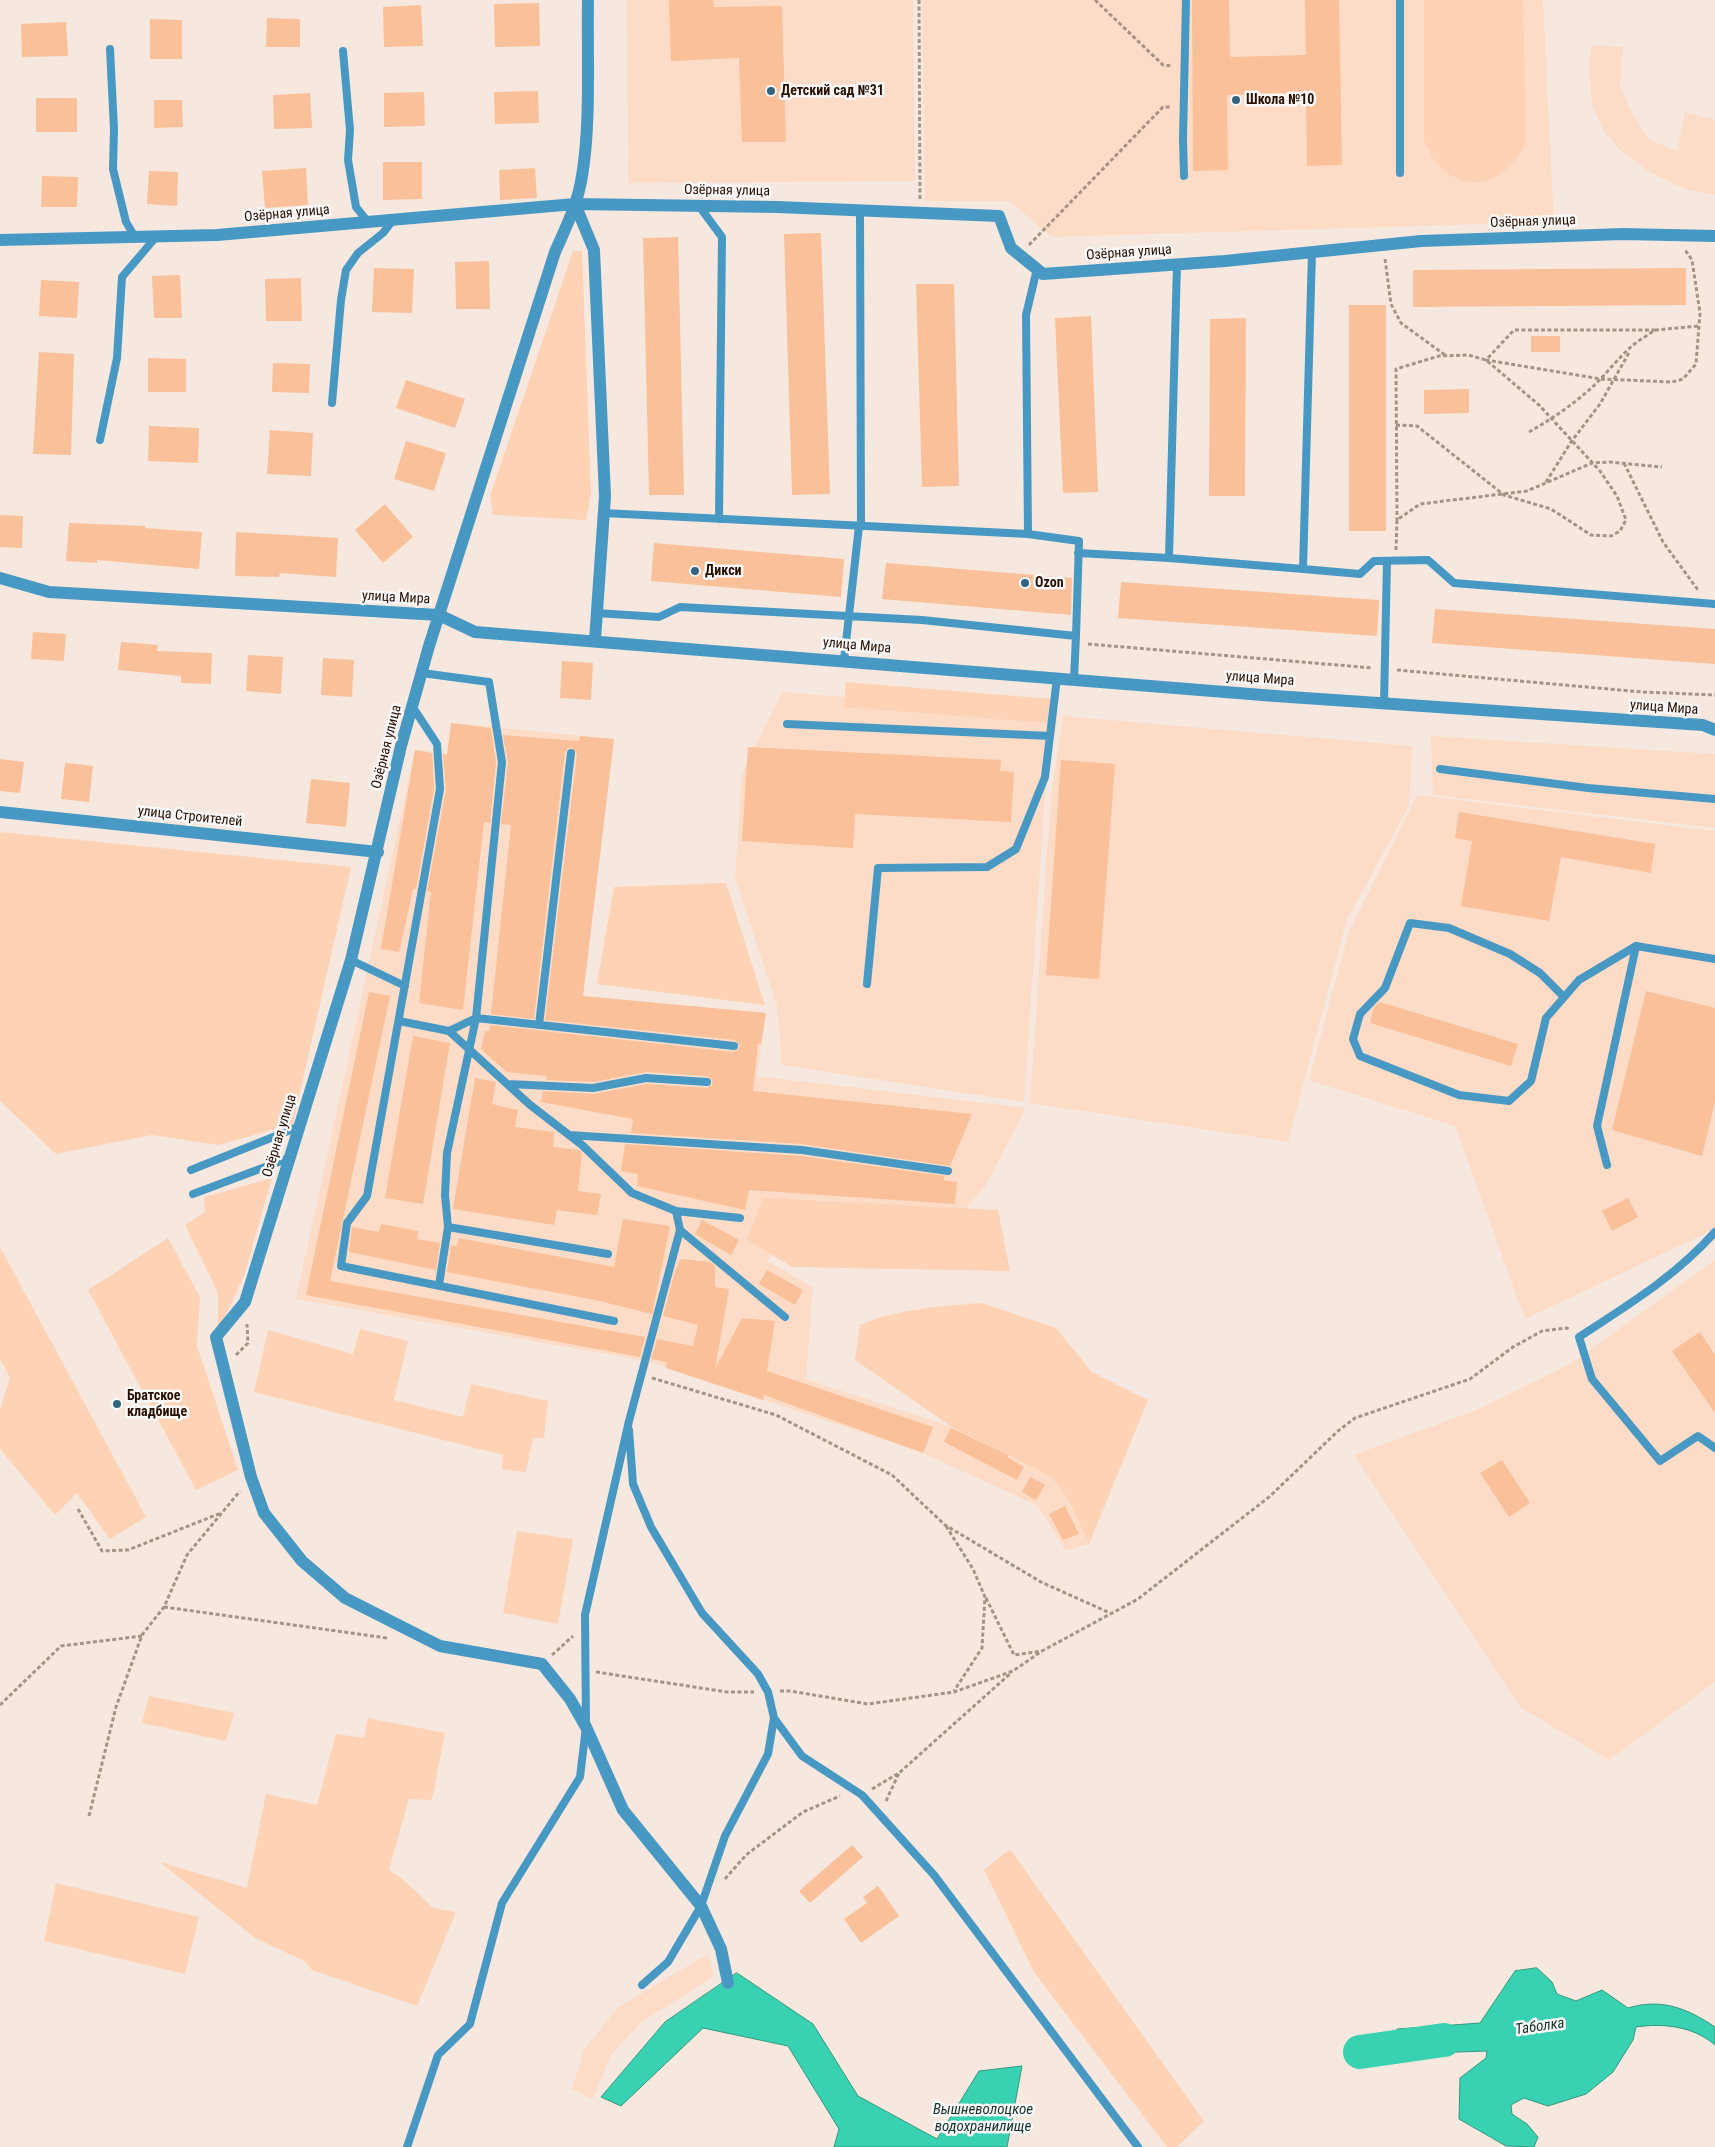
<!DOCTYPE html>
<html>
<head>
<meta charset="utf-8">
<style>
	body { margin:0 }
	canvas { display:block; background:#f6e8de }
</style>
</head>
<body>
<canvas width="1715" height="2147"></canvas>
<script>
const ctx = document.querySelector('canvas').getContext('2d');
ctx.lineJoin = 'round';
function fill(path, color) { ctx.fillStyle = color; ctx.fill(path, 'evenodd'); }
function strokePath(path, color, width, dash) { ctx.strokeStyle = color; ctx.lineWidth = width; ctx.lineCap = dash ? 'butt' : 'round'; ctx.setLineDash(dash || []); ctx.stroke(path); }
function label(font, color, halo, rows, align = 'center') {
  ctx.font = font + ' "Roboto Condensed",sans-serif'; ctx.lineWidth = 5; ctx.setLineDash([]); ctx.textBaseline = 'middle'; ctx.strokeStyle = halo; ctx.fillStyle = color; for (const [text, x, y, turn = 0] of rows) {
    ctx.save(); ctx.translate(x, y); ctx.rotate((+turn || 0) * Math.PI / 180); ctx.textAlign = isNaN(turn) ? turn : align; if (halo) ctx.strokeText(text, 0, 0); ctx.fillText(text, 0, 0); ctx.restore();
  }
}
fill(new Path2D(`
	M 627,0 L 913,0 L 915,181 L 628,183 Z
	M 922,0 L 1543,0 L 1554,222 L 1051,237 L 1010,201 L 925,201 Z
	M 1592,45 L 1623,47 L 1620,86 L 1632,113 L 1648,139 L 1677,151 L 1685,112 L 1715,120 L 1715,195 L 1688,190 L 1651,173 L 1619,149 L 1603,130 L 1592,104 L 1589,66 Z
	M 782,692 L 1058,715 L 1045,793 L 1024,1102 L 782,1065 L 777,1005 L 735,878 L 742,773 Z
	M 1063,716 L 1412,746 L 1409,806 L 1347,919 L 1288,1142 L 1030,1103 L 1051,796 Z
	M 451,723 L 614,739 L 583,996 L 766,1013 L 757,1076 L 1026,1108 L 985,1187 L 960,1214 L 791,1200 L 768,1262 L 813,1287 L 806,1379 L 952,1427 L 1050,1476 L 1068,1499 L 1089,1544 L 1066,1551 L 1038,1506 L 923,1453 L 646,1361 L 296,1299 L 415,750 L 449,754 Z
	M 1431,736 L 1715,754 L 1715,828 L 1433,795 Z
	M 1417,795 L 1715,831 L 1715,1229 L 1525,1319 L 1455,1126 L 1309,1080 L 1349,931 Z
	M 1715,1260 L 1715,1682 L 1609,1760 L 1520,1707 L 1354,1455 L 1479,1409 L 1570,1364 Z
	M 708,1954 L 714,1976 L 642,2022 L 610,2056 L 593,2099 L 572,2089 L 584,2050 L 617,2008 Z`), '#fcdcc7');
fill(new Path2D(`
	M 1424,0 L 1523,0 L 1526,141 C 1503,196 1445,196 1424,140 Z
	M 573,251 L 582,251 L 591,493 L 586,520 L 493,515 L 490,496 Z
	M 846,682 L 1052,699 L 1050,723 L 844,707 Z
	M 0,832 L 351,867 L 293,1124 L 219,1145 L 152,1135 L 56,1154 L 0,1101 Z
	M 726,883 L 765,1005 L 597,984 L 614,887 Z
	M 272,1178 L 244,1276 L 218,1331 L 218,1293 L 185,1225 L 205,1212 L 204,1197 Z
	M 763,1198 L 998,1210 L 1010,1271 L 792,1267 L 747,1240 Z
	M 168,1238 L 200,1297 L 197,1346 L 238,1470 L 196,1490 L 88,1290 Z
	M 0,1247 L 146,1517 L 110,1539 L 77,1493 L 55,1515 L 0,1449 L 0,1410 L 10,1377 L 0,1359 Z
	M 982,1303 L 1056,1328 L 1092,1372 L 1148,1400 L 1089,1544 L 1068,1499 L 1050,1476 L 952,1427 L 855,1360 L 860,1325 C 898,1309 940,1306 982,1303 Z
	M 360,1329 L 408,1341 L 394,1400 L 463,1417 L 471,1384 L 548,1401 L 544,1438 L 533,1438 L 526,1472 L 502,1469 L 503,1455 L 254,1392 L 268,1330 L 353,1354 Z
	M 517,1531 L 573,1539 L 558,1624 L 503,1613 Z
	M 149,1696 L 234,1713 L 226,1741 L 142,1723 Z
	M 368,1718 L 445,1733 L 432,1800 L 409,1799 L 389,1870 L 400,1877 L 434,1908 L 456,1912 L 417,2006 L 312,1970 L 304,1961 L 255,1938 L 160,1862 L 247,1888 L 266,1794 L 317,1805 L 336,1734 L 364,1738 Z
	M 1010,1849 L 1204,2121 L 1177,2147 L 1167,2147 L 1034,1972 L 984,1870 Z
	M 56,1883 L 199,1917 L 185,1974 L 44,1941 Z`), '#fdd2b5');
const water = new Path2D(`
	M 1537,1968 L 1552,1982 L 1557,1994 L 1576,2001 L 1602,1990 L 1628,2008 C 1661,1998 1687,2008 1715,2027 L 1715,2045 C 1693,2026 1663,2023 1636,2027 L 1633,2040 L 1613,2072 L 1586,2094 L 1548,2106 L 1524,2098 L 1511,2105 L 1512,2114 L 1527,2124 L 1538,2137 L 1534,2147 L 1506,2146 L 1459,2119 L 1460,2078 L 1486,2058 L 1487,2051 L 1399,2054 L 1397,2029 L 1480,2023 L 1515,1971 Z
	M 737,1973 L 813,2024 L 858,2096 L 937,2139 L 979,2071 L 1022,2066 L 1007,2147 L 834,2147 L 839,2129 L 788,2046 L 703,2028 L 621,2106 L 601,2097 L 665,2022 Z`);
fill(water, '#38d2b2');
strokePath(water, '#34987d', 1);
strokePath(new Path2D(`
	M 1360,2052 L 1444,2040`), '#38d2b2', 34);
fill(new Path2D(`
	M 669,0 L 713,0 L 714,7 L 782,6 L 786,142 L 742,142 L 739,58 L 671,61 Z
	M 1192,0 L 1229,0 L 1230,57 L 1306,55 L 1305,0 L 1339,0 L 1342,165 L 1307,166 L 1306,93 L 1227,95 L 1228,170 L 1193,171 Z
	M 539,3 L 540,46 L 495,47 L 494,4 Z
	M 421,5 L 423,46 L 384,47 L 383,7 Z
	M 267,18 L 300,19 L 300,47 L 266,47 Z
	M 150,19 L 182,20 L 182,59 L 150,59 Z
	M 66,22 L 68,56 L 22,57 L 21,24 Z
	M 538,91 L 539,123 L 495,124 L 494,92 Z
	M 424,92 L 425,126 L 384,127 L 384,93 Z
	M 310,93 L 312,128 L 274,129 L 273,95 Z
	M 36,98 L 77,98 L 77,132 L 36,132 Z
	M 154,100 L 182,100 L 183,127 L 154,128 Z
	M 383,162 L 422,162 L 422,199 L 383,200 Z
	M 306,168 L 308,205 L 265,208 L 262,171 Z
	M 535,168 L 537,198 L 500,200 L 499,170 Z
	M 149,171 L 178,172 L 177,206 L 147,204 Z
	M 42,176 L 78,177 L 77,207 L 41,207 Z
	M 821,233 L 830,494 L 792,495 L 784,234 Z
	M 678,237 L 684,495 L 649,495 L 643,238 Z
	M 489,261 L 490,309 L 456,309 L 455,262 Z
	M 374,268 L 414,269 L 412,313 L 372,312 Z
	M 1686,268 L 1686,305 L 1413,307 L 1413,270 Z
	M 180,275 L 182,318 L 154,318 L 152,276 Z
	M 301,278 L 302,321 L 266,321 L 265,279 Z
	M 41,280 L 79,282 L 77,318 L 39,316 Z
	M 916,284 L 954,284 L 959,486 L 922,487 Z
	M 1349,305 L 1386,305 L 1386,531 L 1349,531 Z
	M 1091,316 L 1098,492 L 1063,493 L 1055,318 Z
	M 1246,318 L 1245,496 L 1209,496 L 1210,319 Z
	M 1531,336 L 1560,336 L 1560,352 L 1531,352 Z
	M 39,352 L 74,354 L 71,455 L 33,454 Z
	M 148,358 L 186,359 L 186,392 L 148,392 Z
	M 273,363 L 310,364 L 309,393 L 272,392 Z
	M 406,380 L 465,399 L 455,428 L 396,408 Z
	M 1469,389 L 1469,413 L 1424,414 L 1424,390 Z
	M 149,426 L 199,428 L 198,463 L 148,461 Z
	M 270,430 L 313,433 L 311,476 L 267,474 Z
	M 406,441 L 446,453 L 434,491 L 394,479 Z
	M 385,504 L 413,537 L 383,563 L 355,530 Z
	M 0,515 L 23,516 L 22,548 L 0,547 Z
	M 69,523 L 145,526 L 145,528 L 202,532 L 199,569 L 97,560 L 97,563 L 66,561 Z
	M 236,532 L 338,538 L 336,577 L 280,573 L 279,577 L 235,576 Z
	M 654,543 L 844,559 L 841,597 L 651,581 Z
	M 886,563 L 1072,578 L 1071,615 L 882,599 Z
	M 1121,582 L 1379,600 L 1377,636 L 1118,618 Z
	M 1435,609 L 1715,629 L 1715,664 L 1432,643 Z
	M 33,632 L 66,634 L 64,661 L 31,659 Z
	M 121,642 L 158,645 L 157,651 L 212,653 L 211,684 L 181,683 L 181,676 L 118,670 Z
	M 248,655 L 283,657 L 281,694 L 246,691 Z
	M 323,658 L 354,660 L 352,697 L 321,695 Z
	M 562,661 L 593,663 L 591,700 L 560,698 Z
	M 451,723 L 491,728 L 496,762 L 490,823 L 484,822 L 463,1010 L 419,1003 L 431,892 L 427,891 L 446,790 L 443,754 L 447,755 Z
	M 503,735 L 579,741 L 580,736 L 614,739 L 583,996 L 766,1013 L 761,1044 L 758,1044 L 753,1091 L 972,1114 L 950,1166 L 802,1144 L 631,1133 L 633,1119 L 541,1102 L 543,1091 L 594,1094 L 646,1084 L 707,1088 L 712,1085 L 712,1079 L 707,1076 L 646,1072 L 593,1082 L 546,1080 L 547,1076 L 507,1072 L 481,1049 L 485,1031 L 489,1031 L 490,1025 L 733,1052 L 738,1050 L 740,1046 L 735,1040 L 545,1020 L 577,754 L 572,748 L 568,748 L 565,752 L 534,1019 L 491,1014 L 511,825 L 501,824 L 508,763 Z
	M 748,747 L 1001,760 L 1000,771 L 1014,772 L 1011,822 L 855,814 L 853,848 L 742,841 Z
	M 415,750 L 432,753 L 434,789 L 416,889 L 413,889 L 399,952 L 381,949 Z
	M 0,759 L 24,762 L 20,793 L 0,791 Z
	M 1061,760 L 1115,764 L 1099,979 L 1046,975 Z
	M 65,763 L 93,766 L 89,802 L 61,799 Z
	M 311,779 L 350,783 L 346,827 L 306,823 Z
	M 1459,812 L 1655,844 L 1651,873 L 1561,857 L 1549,921 L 1461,906 L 1472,841 L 1455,838 Z
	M 1646,991 L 1715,1008 L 1715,1102 L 1702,1156 L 1612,1130 Z
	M 369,992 L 390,996 L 330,1281 L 645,1337 L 640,1357 L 306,1295 Z
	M 1380,1002 L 1518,1044 L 1511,1066 L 1370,1023 L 1374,1007 Z
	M 413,1036 L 450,1043 L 423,1204 L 385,1198 Z
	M 475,1078 L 496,1082 L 492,1104 L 518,1110 L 515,1127 L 554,1132 L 553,1147 L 579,1150 L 582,1153 L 578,1191 L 601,1194 L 597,1215 L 557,1210 L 554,1225 L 453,1209 Z
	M 625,1144 L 801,1156 L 945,1176 L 943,1180 L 957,1182 L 955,1204 L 749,1190 L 745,1210 L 637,1186 L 638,1174 L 621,1171 Z
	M 1628,1198 L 1638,1217 L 1612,1231 L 1602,1211 Z
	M 623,1219 L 670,1226 L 652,1314 L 595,1300 L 447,1272 L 451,1245 L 457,1246 L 459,1238 L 614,1267 Z
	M 702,1220 L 739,1240 L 731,1255 L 695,1234 Z
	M 381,1224 L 418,1231 L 417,1239 L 440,1243 L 436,1270 L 349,1252 L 352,1227 L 379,1232 Z
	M 681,1259 L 710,1262 L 715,1266 L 715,1287 L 729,1289 L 715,1369 L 742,1318 L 775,1321 L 767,1371 L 933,1427 L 923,1453 L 764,1395 L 763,1400 L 666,1368 L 667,1362 L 651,1359 L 657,1339 L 693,1346 L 698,1325 L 663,1316 L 675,1271 Z
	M 767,1270 L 803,1290 L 795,1305 L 759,1284 Z
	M 1700,1332 L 1715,1355 L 1715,1413 L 1672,1351 Z
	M 951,1428 L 1008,1455 L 1007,1457 L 1024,1467 L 1017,1480 L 944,1442 Z
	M 1502,1460 L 1530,1503 L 1509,1517 L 1480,1473 Z
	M 1030,1477 L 1045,1485 L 1036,1500 L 1022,1492 Z
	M 1065,1506 L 1079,1534 L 1063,1540 L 1049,1514 Z
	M 852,1845 L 863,1857 L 810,1903 L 799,1891 Z
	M 878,1886 L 899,1916 L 861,1943 L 844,1919 L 867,1903 L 863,1897 Z`), '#f9c09a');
strokePath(new Path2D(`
	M 919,0 L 920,199
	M 1095,0 L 1163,65 L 1172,66
	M 1029,245 L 1163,107 L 1172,107
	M 1385,259 L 1391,304 L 1401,323 L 1445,355
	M 1655,330 L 1699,326
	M 1396,425 L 1417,426 L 1504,495 L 1551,509 L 1591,535 L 1611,536 L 1620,531 L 1626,520 L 1617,496 L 1600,471 L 1539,405 L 1486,360 L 1468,355 L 1439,356 L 1396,369 L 1397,520
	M 1529,432 C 1550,420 1571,406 1589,390 C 1605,376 1617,359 1632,346 C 1639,340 1648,335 1655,330 L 1514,330 L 1486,360 L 1601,379 L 1672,382 L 1683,379 L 1696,364 L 1700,313 L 1692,260 L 1685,250
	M 1624,463 L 1663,542 L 1698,590
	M 1546,482 L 1571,442 L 1600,404 L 1630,351
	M 1396,550 L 1397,520 L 1420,504 L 1527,491 L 1592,463 L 1609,462 L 1662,467
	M 1088,644 L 1373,668
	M 1397,670 L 1642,692 L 1715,695
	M 236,1355 L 248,1343 L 247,1324
	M 652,1378 L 776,1415 L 892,1475 L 945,1525 L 1041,1582 L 1110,1613
	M 78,1509 L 102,1551 L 128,1550 L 221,1513
	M 946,1526 L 973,1569 L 985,1597 L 982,1648 L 954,1691
	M 986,1598 L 1014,1655 L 1042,1651
	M 164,1607 L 387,1638
	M 552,1655 L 573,1636
	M 596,1672 L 727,1692 L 754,1692
	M 780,1691 L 790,1691 L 868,1704 L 954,1692 L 1013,1671 L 1042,1651 L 1138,1599 L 1269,1497 L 1338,1431 L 1355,1418 L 1470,1379 L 1513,1347 L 1542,1331 L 1567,1328 L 1570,1330
	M 0,1705 L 61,1646 L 142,1636
	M 872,1789 L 899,1773 L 1011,1673
	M 886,1801 L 899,1773
	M 89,1816 L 116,1707 L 142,1635 L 164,1607 L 187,1555 L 240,1491
	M 725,1879 L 746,1855 L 803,1812 L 840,1796`), '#a59386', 3, [4, 2.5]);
strokePath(new Path2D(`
	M 1400,0 L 1400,173
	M 110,49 L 114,129 L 113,169 L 126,222 L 135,237
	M 343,51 L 350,130 L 348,160 L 356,207 L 368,222
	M 1184,176 L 1183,139 L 1186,0
	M 699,206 L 722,237 L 719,519
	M 860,210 L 861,526
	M 332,403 L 341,300 L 346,270 L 358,253 L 383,233 L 393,220
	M 100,440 L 117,358 L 122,277 L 156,237
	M 603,513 L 1028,534 L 1079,541 L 1076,636
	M 1028,534 L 1026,315 L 1037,269
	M 1078,553 L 1169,558 L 1177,264
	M 1169,558 L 1303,569 L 1312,252
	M 1303,569 L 1360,574 L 1374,561 L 1428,560 L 1454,583 L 1715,604
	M 596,613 L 659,617 L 680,607 L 922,620 L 1076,636 L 1074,679
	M 844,660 L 859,526
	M 422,673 L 489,682 L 502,762 L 476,1018 L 447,1153 L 445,1195 L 448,1227 L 439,1285
	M 1384,703 L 1387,561
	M 412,706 L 437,744 L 440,789 L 367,1196 L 347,1223 L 341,1266 L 614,1321
	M 787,724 L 1050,736
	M 1440,769 L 1588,788 L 1715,799
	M 351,960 L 405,986
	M 867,984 L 878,868 L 987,867 L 1016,849 L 1045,777 L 1057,678
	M 1564,997 L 1540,973 L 1510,954 L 1449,928 L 1410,923 L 1385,988 L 1360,1014 L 1353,1039 L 1360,1056 L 1459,1095 L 1509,1101 L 1531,1081 L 1546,1018 L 1579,980 L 1636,946
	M 399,1021 L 449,1031 L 476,1018 L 734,1046
	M 539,1025 L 571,753
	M 508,1084 L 593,1088 L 646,1078 L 707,1082
	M 569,1135 L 802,1150 L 948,1171
	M 1607,1165 L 1597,1126 L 1636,946 L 1715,959
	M 191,1170 L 298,1127
	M 193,1194 L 289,1158
	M 676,1211 L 740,1218
	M 448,1227 L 608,1254
	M 680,1230 L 785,1317
	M 1715,1232 C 1676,1276 1628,1305 1579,1337 L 1592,1379 L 1660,1461 L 1698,1436 L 1715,1448
	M 629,1430 L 633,1484 L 651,1527 L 702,1613 L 758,1674 L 768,1692 L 774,1718 L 768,1754 L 725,1836 L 701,1906 L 668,1962 L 642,1985
	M 774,1718 L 802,1756 L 862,1795 L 934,1875 L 1138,2147
	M 407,2147 L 438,2055 L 470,2024 L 502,1903 L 580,1777 L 586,1727 L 585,1615 L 629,1421 L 680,1230 L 676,1211 L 632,1193 L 582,1145 L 529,1104 L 449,1031`), '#4898c4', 8);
strokePath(new Path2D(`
	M 588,0 C 587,55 591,123 582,176 C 578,203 566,227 555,252 L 429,646 L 401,746 L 351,960 L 245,1302 L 216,1337 L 251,1477 L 264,1513 L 302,1561 L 345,1598 L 440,1646 L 542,1664 L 570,1699 L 586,1727 L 623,1810 L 701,1906 L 721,1949 L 728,1983
	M 575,204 L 594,250 L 605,496 L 595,640
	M 0,240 L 217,235 L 575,204 L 777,207 L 999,216 L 1011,248 L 1043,274 L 1225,261 L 1421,241 L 1623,234 L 1715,236
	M 0,578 L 49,592 L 439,615 L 475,632 L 1275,696 L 1703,725 L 1715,730
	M 0,812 L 378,852`), '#4898c4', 12);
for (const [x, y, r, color] of [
	[771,91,5,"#316481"],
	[1236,100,5,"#316481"],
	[695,571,5,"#316481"],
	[1025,583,5,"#316481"],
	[117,1404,5,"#316481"]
]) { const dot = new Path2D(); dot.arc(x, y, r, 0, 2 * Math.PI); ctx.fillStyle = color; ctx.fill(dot); strokePath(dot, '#f8f8f8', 2); }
label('bold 14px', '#2a1000', '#f8f8f8', [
	["Детский сад №31",781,91],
	["Школа №10",1246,100],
	["Дикси",705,571],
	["Ozon",1035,583],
	["Братское",127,1396],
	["кладбище",127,1412]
], 'left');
label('14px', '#2a1000', '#f8f8f8', [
	["Озёрная улица",727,191,1],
	["Озёрная улица",287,214,-5],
	["Озёрная улица",1533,222,-2],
	["Озёрная улица",1129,253,-4],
	["улица Мира",396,598,3],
	["улица Мира",857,646,5],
	["улица Мира",1260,679,4],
	["улица Мира",1664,708,4],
	["Озёрная улица",387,747,-76],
	["улица Строителей",190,817,6],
	["Озёрная улица",280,1136,-73]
]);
label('italic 15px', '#14322b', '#f8f8f8', [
	["Таболка",1540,2027,-8],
	["Вышневолоцкое",983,2110],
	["водохранилище",983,2127]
]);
</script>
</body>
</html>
